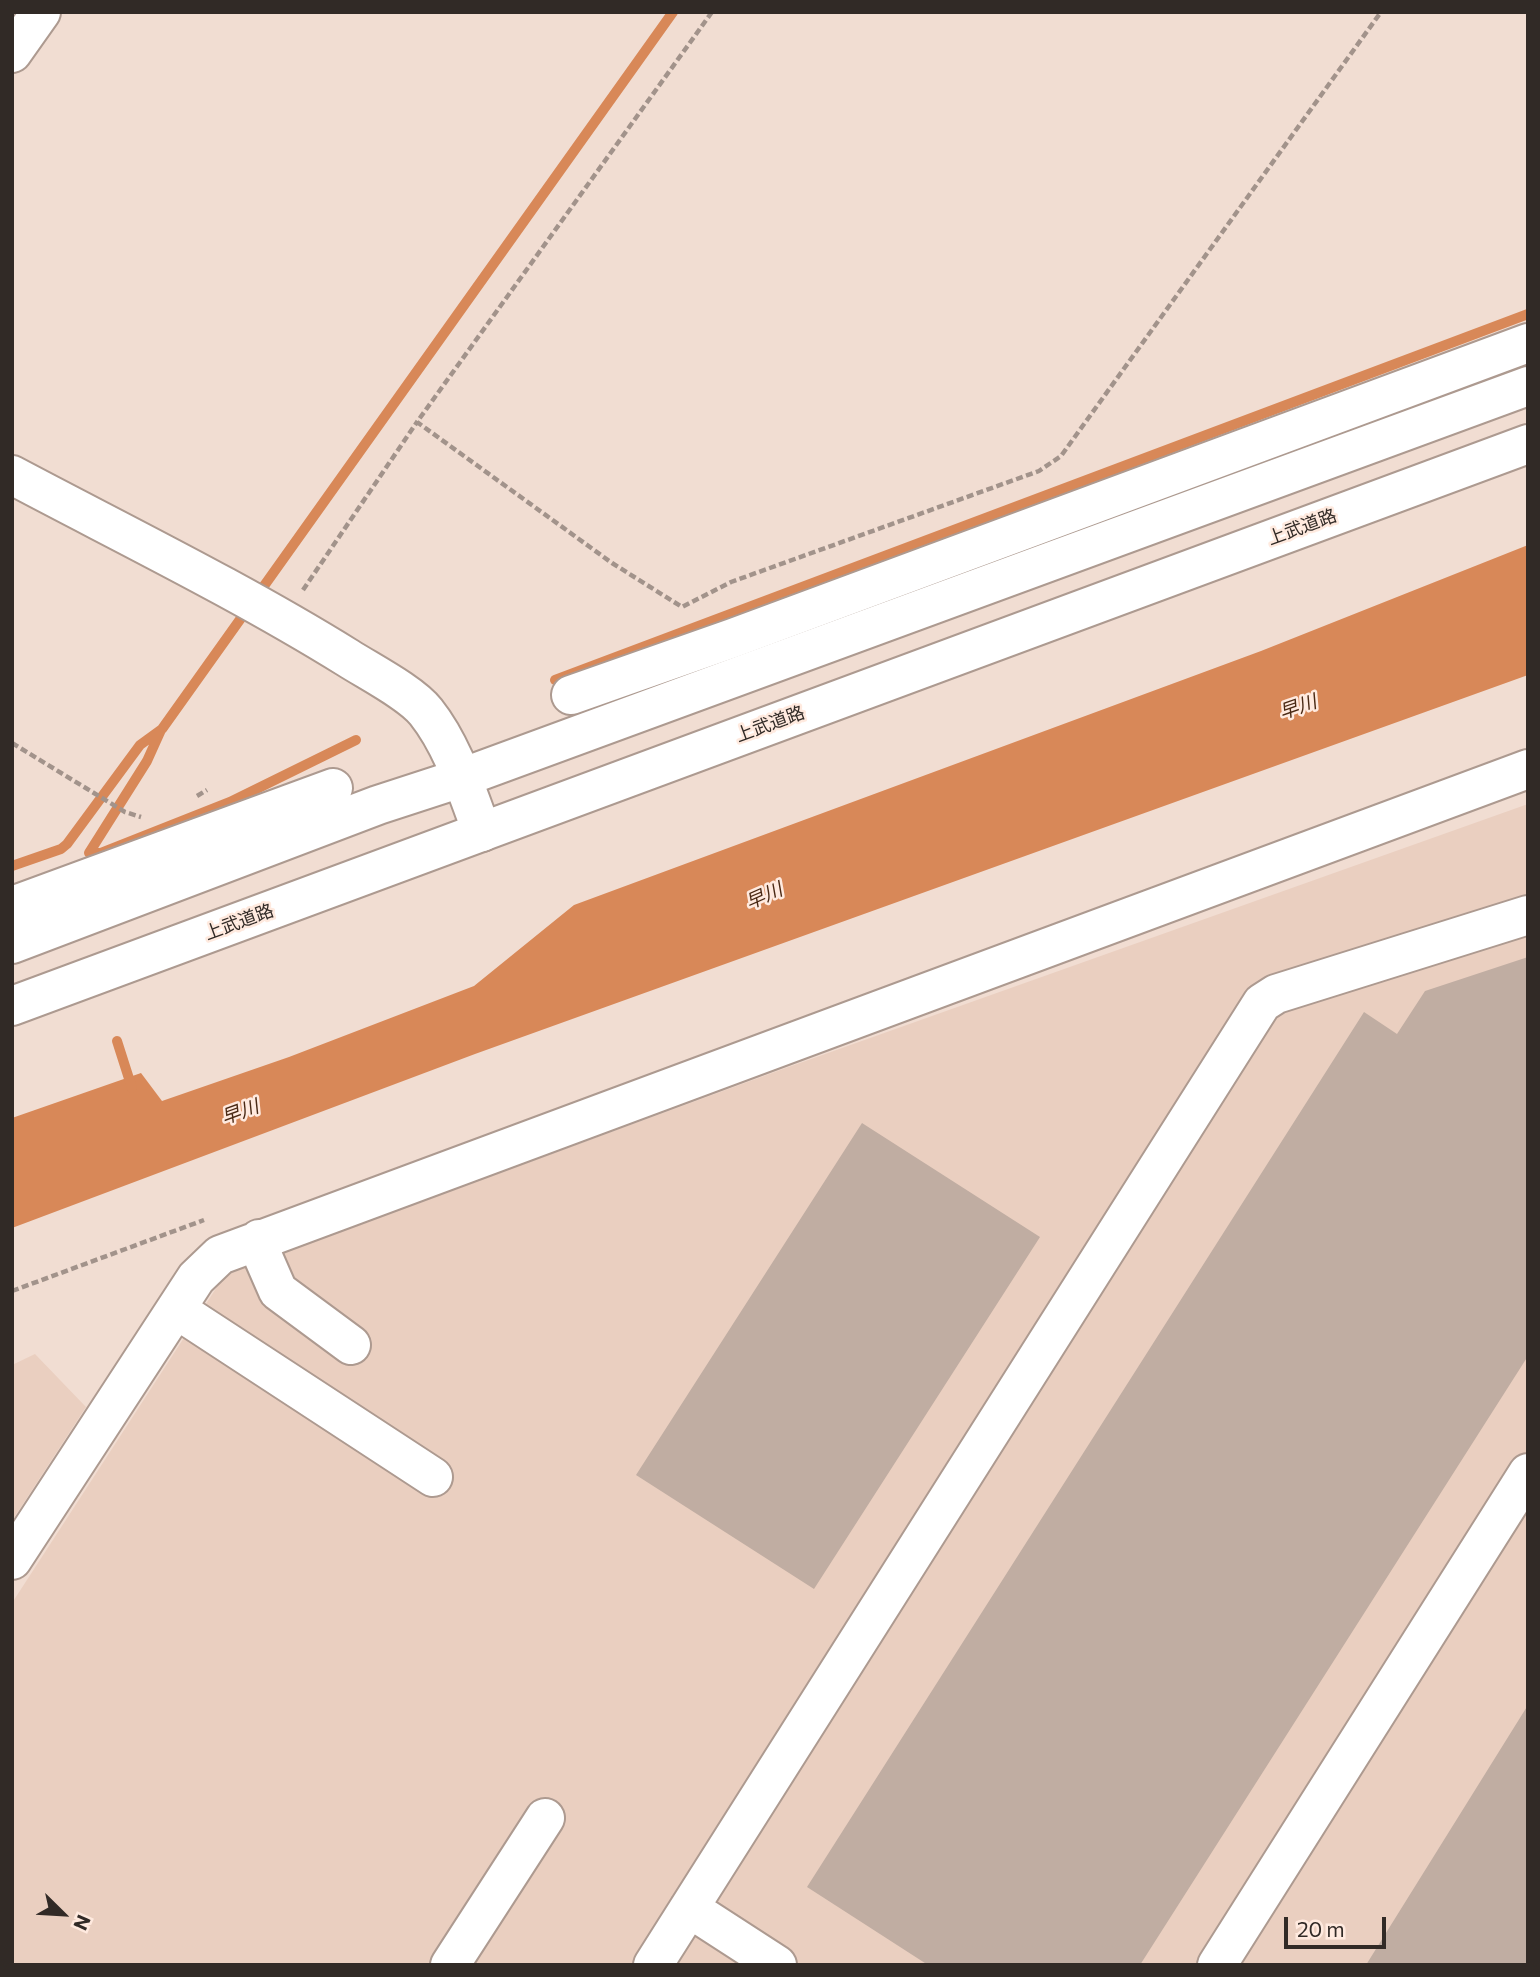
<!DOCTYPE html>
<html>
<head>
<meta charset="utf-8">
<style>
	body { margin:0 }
	#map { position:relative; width:1540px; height:1977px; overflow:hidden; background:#f1ddd2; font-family:Commissioner,sans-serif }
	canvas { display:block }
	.frame { position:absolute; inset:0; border:14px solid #312a26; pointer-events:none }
	.north { position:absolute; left:28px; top:1879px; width:70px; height:70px; -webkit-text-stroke:5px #ffeadf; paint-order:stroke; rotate:114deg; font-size:19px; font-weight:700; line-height:28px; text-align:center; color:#312a26 }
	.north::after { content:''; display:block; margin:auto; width:24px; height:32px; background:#312a26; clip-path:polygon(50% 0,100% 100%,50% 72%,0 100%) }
	.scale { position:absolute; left:1284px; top:1917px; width:102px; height:32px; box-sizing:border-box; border:4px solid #312a26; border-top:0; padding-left:9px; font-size:21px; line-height:24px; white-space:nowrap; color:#312a26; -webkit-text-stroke:5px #ffeadf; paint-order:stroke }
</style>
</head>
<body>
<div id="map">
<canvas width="1540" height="1977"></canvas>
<div class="frame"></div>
<div class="north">N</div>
<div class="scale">20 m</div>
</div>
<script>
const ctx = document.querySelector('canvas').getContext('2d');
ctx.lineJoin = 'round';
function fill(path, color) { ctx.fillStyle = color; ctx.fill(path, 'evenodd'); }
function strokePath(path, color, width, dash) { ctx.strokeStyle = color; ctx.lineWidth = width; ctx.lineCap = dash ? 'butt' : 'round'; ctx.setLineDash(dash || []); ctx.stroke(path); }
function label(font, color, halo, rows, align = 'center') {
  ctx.font = font + ' Commissioner,"Noto Sans JP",sans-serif'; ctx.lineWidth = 5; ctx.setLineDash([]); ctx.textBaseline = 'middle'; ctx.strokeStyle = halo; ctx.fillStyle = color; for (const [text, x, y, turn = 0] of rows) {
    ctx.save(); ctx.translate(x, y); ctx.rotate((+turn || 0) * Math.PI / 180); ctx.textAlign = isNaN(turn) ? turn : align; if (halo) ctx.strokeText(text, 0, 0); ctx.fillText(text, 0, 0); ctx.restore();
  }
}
fill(new Path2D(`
	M 1528,804 L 1528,1965 L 12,1965 L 12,1603 L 226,1273 L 783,1069 Z
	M 35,1354 L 86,1407 L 12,1521 L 12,1365 Z`), '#eacfc0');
fill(new Path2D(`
	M 1528,545 L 1528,675 L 475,1054 L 12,1228 L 12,1118 L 141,1073 L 162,1101 L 289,1057 L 474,986 L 574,905 L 1261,651 Z`), '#d88858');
strokePath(new Path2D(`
	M 555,680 L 1528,314
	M 161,730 L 147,761 L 89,853 L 101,853 L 230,802 L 356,740
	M 12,866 L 61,849 L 67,844 L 140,745 L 162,729 L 673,12
	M 117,1041 L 132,1088`), '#d88858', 10);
fill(new Path2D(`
	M 1528,957 L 1528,1356 L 1140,1965 L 928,1965 L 807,1887 L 1364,1012 L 1397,1034 L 1425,991 Z
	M 862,1123 L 1040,1237 L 814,1589 L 636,1475 Z
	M 1528,1705 L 1528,1965 L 1366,1965 Z`), '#c0ada2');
const minor = new Path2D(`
	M 12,53 L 41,12
	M 12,475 C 125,535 240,591 348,658 C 370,672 411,693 426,712 C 453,746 467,792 482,832
	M 571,695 L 733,638 L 1528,343
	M 12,906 L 333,788
	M 259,1239 L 264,1259 L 278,1291 L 351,1345
	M 176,1309 L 433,1477
	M 12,1560 L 196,1278 L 220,1255 L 1528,769
	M 689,1908 L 777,1965
	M 450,1965 L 545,1818
	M 653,1965 L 1262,1003 L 1276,994 L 1528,915
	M 1217,1965 L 1528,1473`);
const highway = new Path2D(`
	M 12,944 L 378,805 L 461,778 L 1528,386
	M 12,1006 L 1528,444`);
strokePath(minor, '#ad9a90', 42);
strokePath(highway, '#ad9a90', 42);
strokePath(new Path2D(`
	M 712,12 L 417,422 L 612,563 L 682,607 L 731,582 L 1039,471 L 1061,456 L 1381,12
	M 303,590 L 417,422
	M 12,743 L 125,812 L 141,817
	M 197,796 L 207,790
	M 12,1291 L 204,1220`), '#a2938b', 4.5, [7, 3.5]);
strokePath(minor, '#fff', 38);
strokePath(highway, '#fff', 38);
label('18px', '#312a26', '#ffeadf', [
	["上武道路",1302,527,-20],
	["上武道路",770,724,-20],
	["上武道路",239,922,-20]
]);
label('italic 19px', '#4a2914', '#ffeadf', [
	["早川",1298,707,-19],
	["早川",764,896,-24],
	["早川",240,1112,-20]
]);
</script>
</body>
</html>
